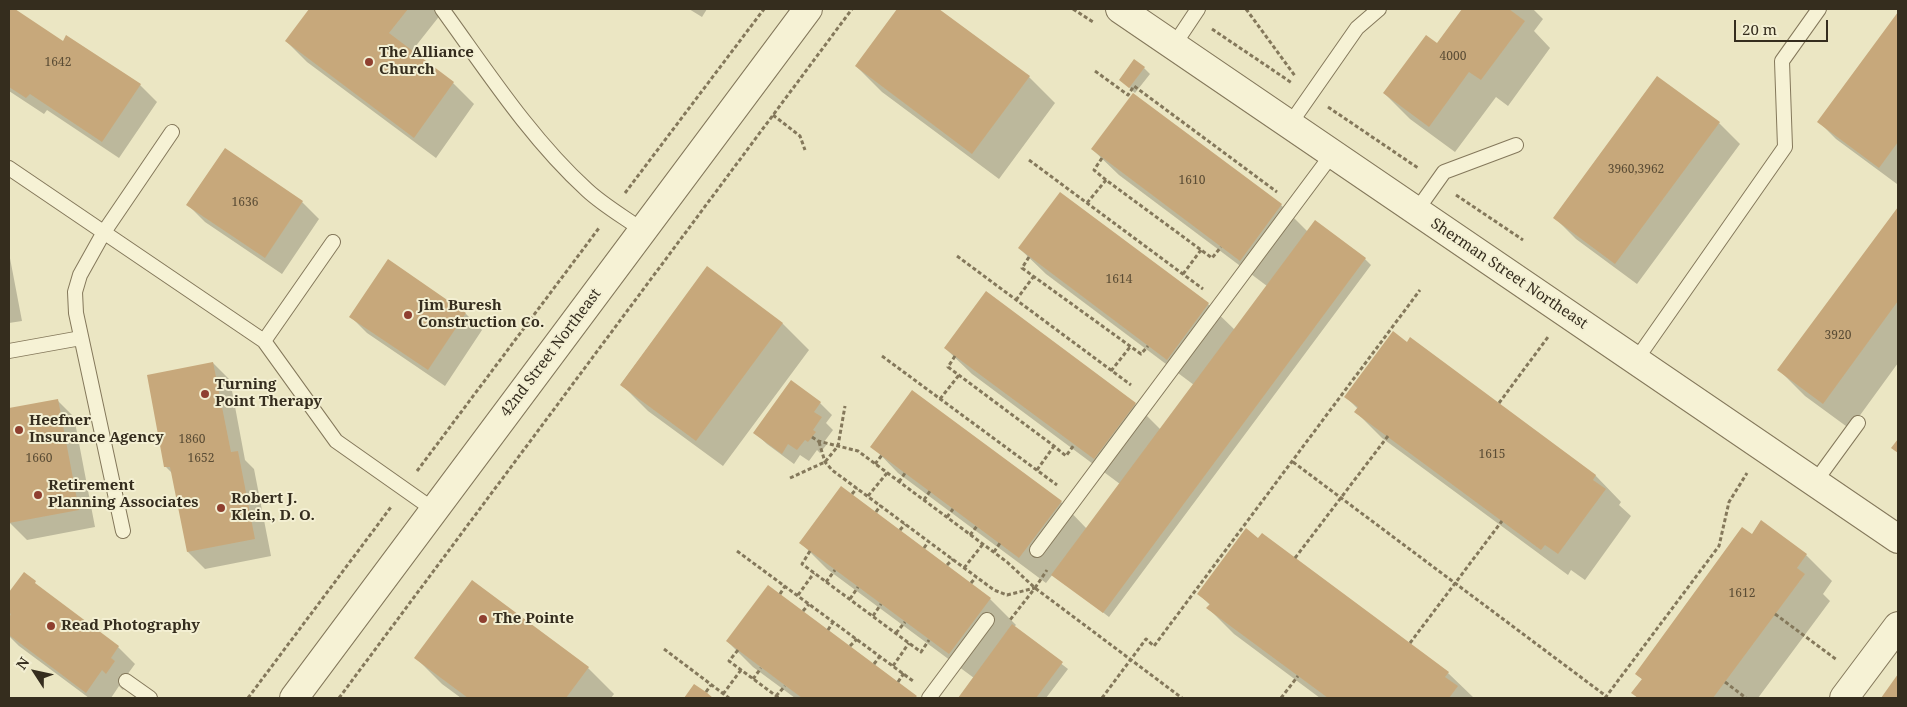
<!DOCTYPE html>
<html>
<head>
<meta charset="utf-8">
<style>
	body { margin:0 }
	#map { position:relative; width:1907px; height:707px; overflow:hidden; background:#ebe6c3; font-family:"Noto Serif",serif }
	canvas { display:block }
	.frame { position:absolute; inset:0; border:10px solid #352d1e; pointer-events:none }
	.north { position:absolute; left:10px; top:647px; width:50px; height:50px; -webkit-text-stroke:4px #f3efd2; paint-order:stroke; rotate:305deg; font-size:14px; font-weight:700; line-height:20px; text-align:center; color:#352d1e }
	.north::after { content:''; display:block; margin:auto; width:18px; height:22px; background:#352d1e; clip-path:polygon(50% 0,100% 100%,50% 72%,0 100%) }
	.scale { position:absolute; left:1734px; top:20px; width:94px; height:22px; box-sizing:border-box; border:2px solid #352d1e; border-top:0; padding-left:6px; font-size:15px; line-height:18px; white-space:nowrap; color:#352d1e; -webkit-text-stroke:4px #f3efd2; paint-order:stroke }
</style>
</head>
<body>
<div id="map">
<canvas width="1907" height="707"></canvas>
<div class="frame"></div>
<div class="north">N</div>
<div class="scale">20 m</div>
</div>
<script>
const ctx = document.querySelector('canvas').getContext('2d');
ctx.lineJoin = 'round';
function fill(path, color) { ctx.fillStyle = color; ctx.fill(path, 'evenodd'); }
function strokePath(path, color, width, dash) { ctx.strokeStyle = color; ctx.lineWidth = width; ctx.lineCap = dash ? 'butt' : 'round'; ctx.setLineDash(dash || []); ctx.stroke(path); }
function label(font, color, halo, rows, align = 'center') {
  ctx.font = font + ' "Noto Serif",serif'; ctx.lineWidth = 4; ctx.setLineDash([]); ctx.textBaseline = 'middle'; ctx.strokeStyle = halo; ctx.fillStyle = color; for (const [text, x, y, turn = 0] of rows) {
    ctx.save(); ctx.translate(x, y); ctx.rotate((+turn || 0) * Math.PI / 180); ctx.textAlign = isNaN(turn) ? turn : align; if (halo) ctx.strokeText(text, 0, 0); ctx.fillText(text, 0, 0); ctx.restore();
  }
}
fill(new Path2D(`
	M 9,9 L 13,9 L 63,42 L 140,85 L 157,102 L 119,158 L 47,110 L 44,114 L 9,91 Z
	M 310,9 L 445,9 L 411,52 L 453,83 L 474,104 L 436,158 L 307,62 L 286,41 Z
	M 689,9 L 707,9 L 702,17 Z
	M 899,9 L 937,9 L 1029,77 L 1055,103 L 999,179 L 882,92 L 856,66 Z
	M 1464,9 L 1533,9 L 1543,19 L 1534,31 L 1550,48 L 1508,106 L 1496,97 L 1455,152 L 1410,119 L 1384,93 L 1437,45 Z
	M 1898,14 L 1898,182 L 1897,184 L 1836,139 L 1819,122 Z
	M 1144,68 L 1150,74 L 1135,93 L 1121,80 Z
	M 1133,95 L 1281,205 L 1308,232 L 1365,259 L 1371,265 L 1109,617 L 1053,574 L 1046,583 L 898,473 L 872,446 L 1061,502 L 1087,529 L 1120,484 L 972,374 L 945,348 L 1135,404 L 1161,430 L 1194,385 L 1046,274 L 1019,248 L 1060,194 L 1208,304 L 1235,330 L 1267,286 L 1119,175 L 1092,149 Z
	M 1719,123 L 1740,144 L 1637,284 L 1576,239 L 1555,218 Z
	M 225,150 L 302,202 L 319,219 L 282,274 L 205,222 L 188,205 Z
	M 1898,209 L 1898,363 L 1850,429 L 1805,396 L 1779,370 Z
	M 9,253 L 22,321 L 9,323 Z
	M 707,268 L 783,324 L 809,350 L 723,466 L 648,411 L 621,384 Z
	M 466,314 L 482,330 L 445,386 L 367,333 L 351,317 Z
	M 1407,343 L 1595,475 L 1621,502 L 1619,505 L 1631,516 L 1585,580 L 1571,570 L 1568,575 L 1382,438 L 1356,412 L 1358,409 L 1346,397 Z
	M 213,363 L 230,380 L 245,460 L 254,469 L 271,556 L 205,569 L 188,552 L 173,474 L 166,467 Z
	M 57,400 L 74,417 L 95,527 L 27,540 L 10,523 L 9,517 L 9,410 Z
	M 820,403 L 832,415 L 826,423 L 833,430 L 824,442 L 827,444 L 820,453 L 817,450 L 809,461 L 800,455 L 794,464 L 767,444 L 755,433 Z
	M 1752,536 L 1806,555 L 1832,581 L 1823,594 L 1830,601 L 1758,698 L 1638,698 L 1633,693 L 1643,680 L 1636,674 Z
	M 801,543 L 990,599 L 1016,625 L 1014,627 L 1068,669 L 1046,698 L 959,698 L 974,678 L 827,569 Z
	M 24,574 L 46,594 L 118,647 L 135,664 L 127,675 L 131,679 L 123,690 L 119,686 L 111,698 L 89,698 L 19,646 L 9,636 L 9,619 L 11,616 L 9,614 L 9,594 Z
	M 472,582 L 588,668 L 614,694 L 611,698 L 461,698 L 442,684 L 416,658 Z
	M 768,587 L 916,697 L 917,698 L 795,698 L 753,667 L 727,641 Z
	M 1199,594 L 1448,673 L 1474,698 L 1320,698 L 1234,634 L 1208,608 L 1210,605 Z`), '#0003');
fill(new Path2D(`
	M 9,9 L 15,9 L 63,41 L 66,35 L 141,84 L 102,142 L 30,94 L 26,98 L 9,87 Z
	M 309,9 L 408,9 L 389,33 L 454,82 L 414,138 L 285,41 Z
	M 897,9 L 939,9 L 1030,76 L 972,154 L 855,66 Z
	M 1462,9 L 1509,9 L 1525,21 L 1481,80 L 1469,72 L 1429,127 L 1383,93 L 1426,35 L 1437,43 Z
	M 1898,12 L 1898,142 L 1879,168 L 1817,122 Z
	M 1134,59 L 1145,67 L 1129,88 L 1119,80 Z
	M 1657,76 L 1720,122 L 1615,264 L 1553,218 Z
	M 1133,93 L 1282,204 L 1240,261 L 1091,149 Z
	M 225,148 L 303,201 L 265,258 L 186,205 Z
	M 1060,192 L 1209,303 L 1167,360 L 1018,248 Z
	M 1898,207 L 1898,301 L 1823,404 L 1777,370 Z
	M 1315,220 L 1366,258 L 1103,613 L 1051,575 Z
	M 388,259 L 466,313 L 428,370 L 349,317 Z
	M 707,266 L 783,323 L 696,441 L 620,385 Z
	M 986,291 L 1136,403 L 1094,459 L 944,348 Z
	M 1393,331 L 1407,342 L 1410,337 L 1596,475 L 1593,480 L 1606,489 L 1558,554 L 1545,545 L 1541,550 L 1354,412 L 1358,407 L 1344,397 Z
	M 213,362 L 231,452 L 238,451 L 255,539 L 187,552 L 170,467 L 164,467 L 147,375 Z
	M 791,380 L 821,402 L 814,412 L 822,417 L 813,430 L 816,432 L 808,442 L 805,440 L 797,450 L 788,444 L 782,454 L 753,433 Z
	M 912,390 L 1062,501 L 1019,558 L 870,447 Z
	M 58,399 L 79,510 L 9,523 L 9,408 Z
	M 1898,439 L 1898,453 L 1891,448 Z
	M 841,486 L 991,598 L 949,654 L 799,543 Z
	M 1761,520 L 1807,554 L 1797,568 L 1805,574 L 1713,698 L 1638,698 L 1631,693 L 1642,679 L 1635,674 L 1742,527 L 1752,534 Z
	M 1246,528 L 1258,538 L 1262,533 L 1449,672 L 1445,677 L 1458,686 L 1449,698 L 1328,698 L 1206,608 L 1210,604 L 1197,594 Z
	M 24,572 L 36,581 L 35,583 L 119,646 L 111,658 L 115,661 L 106,674 L 102,670 L 86,693 L 9,635 L 9,617 L 11,614 L 9,613 L 9,592 Z
	M 472,580 L 589,667 L 566,698 L 468,698 L 414,658 Z
	M 768,585 L 917,696 L 915,698 L 802,698 L 726,641 Z
	M 1012,624 L 1063,662 L 1036,698 L 958,698 Z
	M 1898,674 L 1898,698 L 1881,698 Z
	M 694,684 L 706,692 L 713,698 L 684,698 Z`), '#c7a87b');
const service = new Path2D(`
	M 442,9 C 487,71 530,138 587,190 C 603,205 624,217 642,230
	M 1174,45 L 1198,9
	M 1290,124 L 1357,28 L 1379,9
	M 9,168 L 264,341 L 336,441 L 434,510
	M 1417,210 L 1444,172 L 1516,145
	M 264,341 L 333,242
	M 9,351 L 81,338
	M 1636,360 L 1785,147 L 1782,61 L 1819,9
	M 1815,482 L 1858,423
	M 123,531 L 76,313 L 75,292 L 80,275 L 104,232 L 172,132
	M 1037,550 L 1333,153
	M 126,681 L 150,698
	M 929,698 L 987,620`);
const minor = new Path2D(`
	M 1120,9 L 1898,539
	M 1844,698 L 1898,626`);
const tertiary = new Path2D(`
	M 294,698 L 808,9`);
strokePath(service, '#84785b', 16);
strokePath(minor, '#84785b', 30);
strokePath(tertiary, '#84785b', 30);
strokePath(new Path2D(`
	M 1073,9 L 1093,22
	M 1246,9 L 1295,76
	M 1212,29 L 1292,83
	M 1095,71 L 1128,95 L 1134,86 L 1277,192
	M 1328,107 L 1418,168
	M 773,115 L 800,136 L 805,150
	M 1102,158 L 1094,170 L 1106,180 L 1212,258 L 1221,247
	M 1029,160 L 1203,289
	M 625,193 L 764,9
	M 1456,195 L 1523,240
	M 1087,203 L 1106,180
	M 957,256 L 1131,385
	M 1029,257 L 1022,268 L 1141,354 L 1148,346
	M 1183,274 L 1201,250
	M 1016,300 L 1034,276
	M 882,356 L 1057,485
	M 955,356 L 948,367 L 1054,446 L 1066,456 L 1074,445
	M 1111,371 L 1130,347
	M 940,399 L 959,375
	M 1499,403 L 1548,337
	M 812,437 L 818,441 L 858,451 L 1007,562 L 1035,588 L 1182,698
	M 819,442 L 825,462 L 832,470 L 994,590 L 1007,595 L 1035,588 L 1010,620
	M 1293,462 L 1606,696
	M 875,464 L 882,455
	M 1037,470 L 1054,446
	M 417,471 L 599,228
	M 790,478 L 825,462 L 838,446 L 845,406
	M 899,482 L 905,473
	M 852,494 L 857,488
	M 868,496 L 887,473
	M 924,500 L 930,491
	M 876,512 L 881,505
	M 947,517 L 953,509
	M 900,530 L 905,524
	M 970,535 L 977,526
	M 924,548 L 929,541
	M 737,551 L 913,681
	M 810,551 L 802,564 L 921,652 L 929,640
	M 994,552 L 1000,543
	M 1295,558 L 1388,436
	M 947,565 L 953,559
	M 964,568 L 983,544
	M 826,582 L 835,570
	M 971,583 L 976,577
	M 1035,588 L 1047,570
	M 780,594 L 785,586
	M 798,595 L 814,573
	M 850,599 L 858,587
	M 803,611 L 809,604
	M 1775,614 L 1837,660
	M 873,616 L 881,604
	M 828,630 L 833,622
	M 896,633 L 905,622
	M 1410,643 L 1502,521
	M 850,646 L 857,639
	M 664,649 L 729,698
	M 738,650 L 729,661 L 779,698
	M 874,664 L 880,656
	M 893,666 L 909,643
	M 753,679 L 761,668
	M 898,682 L 904,673
	M 1725,682 L 1746,698
	M 706,692 L 711,685
	M 723,694 L 741,670
	M 776,696 L 785,686
	M 248,698 L 391,507
	M 339,698 L 852,9
	M 1102,698 L 1146,639 L 1154,646 L 1420,290
	M 1281,698 L 1298,676
	M 1605,698 L 1719,546 L 1729,502 L 1747,473`), '#84785b', 3, [4, 2.5]);
strokePath(service, '#f6f2d5', 14);
strokePath(minor, '#f6f2d5', 28);
strokePath(tertiary, '#f6f2d5', 28);
for (const [x, y, r, color] of [
	[369,62,5,"#8f3f2f"],
	[408,315,5,"#8f3f2f"],
	[205,394,5,"#8f3f2f"],
	[19,430,5,"#8f3f2f"],
	[38,495,5,"#8f3f2f"],
	[221,508,5,"#8f3f2f"],
	[483,619,5,"#8f3f2f"],
	[51,626,5,"#8f3f2f"]
]) { const dot = new Path2D(); dot.arc(x, y, r, 0, 2 * Math.PI); ctx.fillStyle = color; ctx.fill(dot); strokePath(dot, '#f3efd2', 2); }
label('12px', '#5a4c35', null, [
	["4000",1453,57],
	["1642",58,63],
	["3960,3962",1636,170],
	["1610",1192,181],
	["1636",245,203],
	["1614",1119,280],
	["3920",1838,336],
	["1860",192,440],
	["1615",1492,455],
	["1660",39,459],
	["1652",201,459],
	["1612",1742,594]
]);
label('bold 15px', '#352d1e', '#f3efd2', [
	["The Alliance",379,53],
	["Church",379,70],
	["Jim Buresh",418,306],
	["Construction Co.",418,323],
	["Turning",215,385],
	["Point Therapy",215,402],
	["Heefner",29,421],
	["Insurance Agency",29,438],
	["Retirement",48,486],
	["Planning Associates",48,503],
	["Robert J.",231,499],
	["Klein, D. O.",231,516],
	["The Pointe",493,619],
	["Read Photography",61,626]
], 'left');
label('15px', '#352d1e', '#f3efd2', [
	["Sherman Street Northeast",1509,274,34],
	["42nd Street Northeast",551,353,-53]
]);
</script>
</body>
</html>
